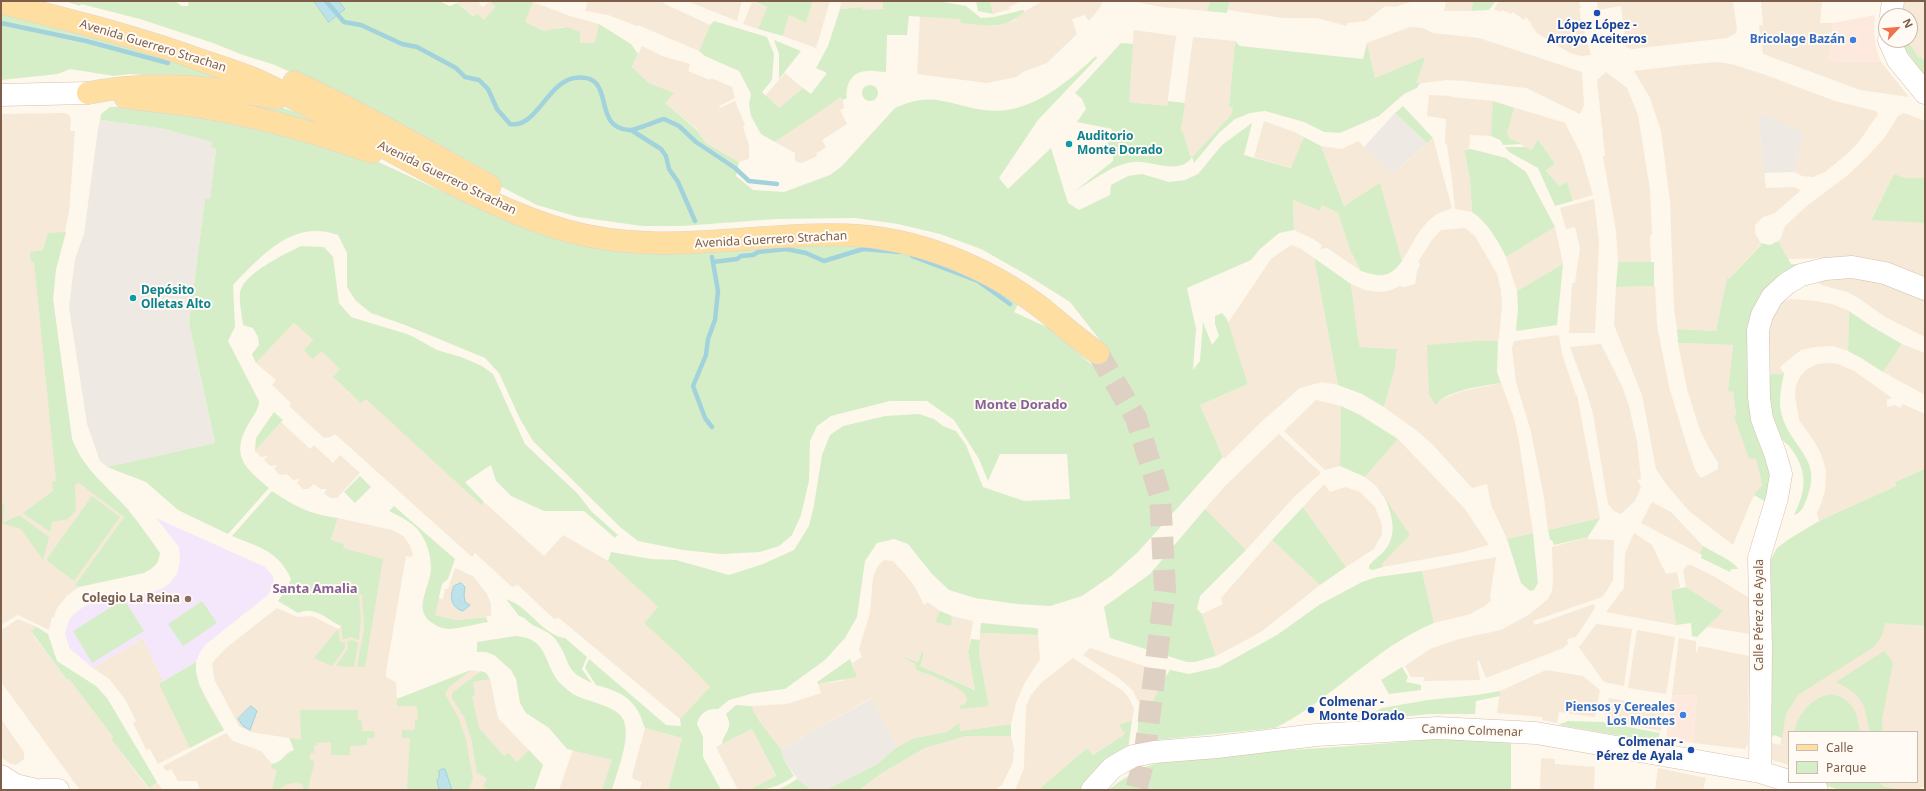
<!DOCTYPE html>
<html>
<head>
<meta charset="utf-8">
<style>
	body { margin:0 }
	#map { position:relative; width:1926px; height:791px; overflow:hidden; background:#fef7eb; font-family:"Noto Sans",sans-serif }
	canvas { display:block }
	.frame { position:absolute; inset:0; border:2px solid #7c5e4b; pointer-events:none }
	.legend { position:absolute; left:1788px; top:731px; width:130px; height:52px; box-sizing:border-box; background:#fffaf3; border:1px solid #cbbcb0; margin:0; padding:5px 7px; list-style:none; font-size:12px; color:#7c5e4b }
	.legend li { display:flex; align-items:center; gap:8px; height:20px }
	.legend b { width:20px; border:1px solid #cbbcb0 }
	.north { position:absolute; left:1878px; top:8px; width:40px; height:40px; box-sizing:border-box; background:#fffaf3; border:1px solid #cbbcb0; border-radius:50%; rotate:64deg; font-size:11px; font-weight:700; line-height:16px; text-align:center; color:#7c5e4b }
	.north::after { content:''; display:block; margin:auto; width:14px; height:18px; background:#ee734a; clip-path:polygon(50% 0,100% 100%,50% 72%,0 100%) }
</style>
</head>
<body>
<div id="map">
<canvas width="1926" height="791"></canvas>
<div class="frame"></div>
<ul class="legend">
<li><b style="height:5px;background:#ffdfa1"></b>Calle</li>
<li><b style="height:11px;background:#d6eec7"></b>Parque</li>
</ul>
<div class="north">N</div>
</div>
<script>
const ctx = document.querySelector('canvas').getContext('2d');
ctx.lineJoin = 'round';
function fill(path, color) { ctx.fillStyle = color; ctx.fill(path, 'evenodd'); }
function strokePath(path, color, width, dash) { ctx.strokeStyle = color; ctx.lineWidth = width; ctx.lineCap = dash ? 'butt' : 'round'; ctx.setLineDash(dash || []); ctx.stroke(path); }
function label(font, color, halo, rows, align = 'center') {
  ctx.font = font + ' "Noto Sans",sans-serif'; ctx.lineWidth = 4; ctx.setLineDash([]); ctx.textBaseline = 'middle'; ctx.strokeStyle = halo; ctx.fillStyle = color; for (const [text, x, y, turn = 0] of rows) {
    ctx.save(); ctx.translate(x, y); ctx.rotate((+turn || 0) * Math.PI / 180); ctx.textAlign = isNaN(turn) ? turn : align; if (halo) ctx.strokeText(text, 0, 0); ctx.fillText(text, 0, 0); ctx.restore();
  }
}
fill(new Path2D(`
	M 459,1 L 479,1 L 479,3 L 483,7 L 490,1 L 495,7 L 484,21 L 474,16 L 457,3 Z
	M 588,1 L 664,1 L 663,3 L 710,25 L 699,51 L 638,25 L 637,26 L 608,15 L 585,11 Z
	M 687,1 L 742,1 L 737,21 Z
	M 813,1 L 830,1 L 816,48 L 783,36 L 789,15 L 806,23 Z
	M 841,1 L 883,1 L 884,8 L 872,11 L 862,10 L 862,7 L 840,9 Z
	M 990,1 L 1022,1 L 1009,7 L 1010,9 L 993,14 Z
	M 1043,1 L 1103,1 L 1099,9 L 1089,21 L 1085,15 L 1072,19 L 1077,34 L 1047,63 L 1023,72 L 1016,77 L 987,83 L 917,74 L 920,16 L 960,19 L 993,26 L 1013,21 L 1025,11 Z
	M 1132,1 L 1210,1 L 1207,11 L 1161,7 Z
	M 1230,1 L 1414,1 L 1395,7 L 1385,6 L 1366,21 L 1347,23 L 1347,26 L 1317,18 L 1283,18 L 1228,10 Z
	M 1446,1 L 1473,1 L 1471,11 L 1444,11 Z
	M 1499,1 L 1579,1 L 1581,8 L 1579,9 L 1581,16 L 1580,17 L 1591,55 L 1581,56 L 1570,53 L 1538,34 L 1531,25 L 1532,24 L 1526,17 L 1524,20 L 1513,12 L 1511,14 L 1502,10 L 1500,12 L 1494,9 Z
	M 1597,1 L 1733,1 L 1737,29 L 1736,33 L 1727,38 L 1632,49 L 1626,47 L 1621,6 L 1598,10 Z
	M 1761,1 L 1822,1 L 1820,23 L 1833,23 L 1828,61 L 1881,62 L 1909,97 L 1860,90 L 1763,54 L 1759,25 L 1763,25 Z
	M 1904,1 L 1925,1 L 1925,78 L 1902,45 L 1901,40 L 1910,40 L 1910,16 L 1901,14 Z
	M 533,2 L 570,16 L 599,24 L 596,43 L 580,43 L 562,27 L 554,30 L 544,31 L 525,22 Z
	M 752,2 L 767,7 L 758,29 L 743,24 Z
	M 1410,27 L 1423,28 L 1433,33 L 1479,38 L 1582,72 L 1584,105 L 1580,114 L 1526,88 L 1464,81 L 1447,80 L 1415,84 L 1424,62 L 1422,58 L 1375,78 L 1367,43 Z
	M 1134,30 L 1176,36 L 1167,106 L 1128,102 Z
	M 1193,37 L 1235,41 L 1229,107 L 1233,108 L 1231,115 L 1192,157 L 1190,157 L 1183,132 L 1181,130 Z
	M 642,46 L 662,56 L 690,64 L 688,71 L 710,80 L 711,78 L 732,87 L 735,98 L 719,106 L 720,108 L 735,101 L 745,125 L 743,127 L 749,145 L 749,159 L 739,162 L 706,143 L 697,129 L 665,103 L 673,93 L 649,83 L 632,67 Z
	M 1717,62 L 1731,64 L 1763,74 L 1835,101 L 1876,111 L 1878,114 L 1858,143 L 1846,155 L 1825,172 L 1813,177 L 1802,176 L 1794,172 L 1804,133 L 1759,125 L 1766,188 L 1793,187 L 1799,189 L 1800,191 L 1775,213 L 1763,217 L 1755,225 L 1755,233 L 1761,244 L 1729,279 L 1727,279 L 1716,331 L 1677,329 L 1674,309 L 1670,201 L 1661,131 L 1650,98 L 1634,71 L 1684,65 Z
	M 1606,72 L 1627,88 L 1638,115 L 1650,190 L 1652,235 L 1650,235 L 1651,262 L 1618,262 L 1616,231 L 1603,156 L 1605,156 L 1597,80 Z
	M 785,73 L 803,88 L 779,108 L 765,96 Z
	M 1429,95 L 1451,96 L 1451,97 L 1493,101 L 1565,123 L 1581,154 L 1593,195 L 1573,201 L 1567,182 L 1559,187 L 1546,169 L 1555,164 L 1538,139 L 1532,150 L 1510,139 L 1507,133 L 1492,123 L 1491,136 L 1470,135 L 1469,149 L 1464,150 L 1470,179 L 1472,212 L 1455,209 L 1452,180 L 1447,145 L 1445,144 L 1446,119 L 1427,116 Z
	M 841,96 L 843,100 L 844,108 L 840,110 L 847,124 L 822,140 L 826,147 L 816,154 L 817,156 L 802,163 L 797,162 L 795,160 L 795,153 L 775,142 Z
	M 65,113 L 69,115 L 71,119 L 70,131 L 75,131 L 69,212 L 65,231 L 66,232 L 56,269 L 53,299 L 69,418 L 72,439 L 78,453 L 86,467 L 129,510 L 76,584 L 79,587 L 67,596 L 57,608 L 54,617 L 52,617 L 49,630 L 18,615 L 1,625 L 1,114 Z
	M 1904,113 L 1925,121 L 1925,178 L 1906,178 L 1894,174 L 1871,219 L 1925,223 L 1925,277 L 1826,258 L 1788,259 L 1778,241 L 1781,238 L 1785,226 L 1808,205 L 1848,175 L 1866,158 L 1885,137 L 1898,116 Z
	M 1264,121 L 1294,132 L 1304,137 L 1292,168 L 1254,157 Z
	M 1433,138 L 1452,208 L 1437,214 L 1428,221 L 1419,232 L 1402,261 L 1380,184 L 1344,206 L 1321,146 L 1342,149 L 1358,141 L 1393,174 Z
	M 1594,199 L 1599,242 L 1595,333 L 1569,333 L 1572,283 L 1575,283 L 1580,248 L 1575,227 L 1566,229 L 1560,208 Z
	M 1293,200 L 1320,211 L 1322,205 L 1338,213 L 1350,250 L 1361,271 L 1327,248 L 1320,249 L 1322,245 L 1313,239 L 1294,230 Z
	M 1555,227 L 1563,264 L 1517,291 L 1506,257 Z
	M 1465,228 L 1475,236 L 1497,274 L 1501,290 L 1502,306 L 1499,337 L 1498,341 L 1455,343 L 1439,401 L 1459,392 L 1501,383 L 1514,418 L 1519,441 L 1533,533 L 1507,539 L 1491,505 L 1487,484 L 1472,488 L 1433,445 L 1417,431 L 1384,407 L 1395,368 L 1397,349 L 1360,347 L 1358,338 L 1351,284 L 1365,290 L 1379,292 L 1388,291 L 1400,286 L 1404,287 L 1415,284 L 1417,271 L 1420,264 L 1418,262 L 1432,240 L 1441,230 Z
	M 1291,245 L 1301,249 L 1314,258 L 1338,385 L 1322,382 L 1300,388 L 1261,422 L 1224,459 L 1200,405 L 1248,384 L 1228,323 L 1271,259 Z
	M 1844,278 L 1878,279 L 1925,298 L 1925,337 L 1885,317 L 1860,299 L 1847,292 L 1821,285 L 1819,282 L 1820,280 Z
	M 1655,286 L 1657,325 L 1669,387 L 1687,446 L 1695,470 L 1701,478 L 1718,469 L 1718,464 L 1719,464 L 1710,450 L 1700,430 L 1687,389 L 1678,343 L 1733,345 L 1728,391 L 1733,391 L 1736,416 L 1734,416 L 1756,457 L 1762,485 L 1752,499 L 1733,545 L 1689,511 L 1666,484 L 1656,469 L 1642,395 L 1614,325 L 1616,287 Z
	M 1791,299 L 1816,301 L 1832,304 L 1849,311 L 1848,351 L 1833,346 L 1815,347 L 1801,350 L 1782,365 L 1780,368 L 1784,373 L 1767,375 L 1768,324 L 1782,302 Z
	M 294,323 L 313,340 L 304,350 L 321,351 L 340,369 L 333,377 L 352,395 L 366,398 L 481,505 L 484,502 L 544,556 L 563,535 L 608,561 L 658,607 L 644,623 L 682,658 L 710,687 L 687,712 L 680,719 L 559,618 L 554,619 L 518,585 L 512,587 L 475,553 L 472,557 L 335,434 L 331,437 L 324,438 L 289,406 L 291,403 L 272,385 L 276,380 L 256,363 Z
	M 1559,335 L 1562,354 L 1576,395 L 1577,395 L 1600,518 L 1548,530 L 1544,498 L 1531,432 L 1516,382 L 1512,348 L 1514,341 Z
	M 1601,344 L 1622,386 L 1629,406 L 1637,442 L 1641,479 L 1637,480 L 1641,487 L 1635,501 L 1621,514 L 1614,511 L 1608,504 L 1593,414 L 1587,393 L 1570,347 Z
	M 1902,344 L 1925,353 L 1925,395 L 1883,372 Z
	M 1830,363 L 1838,364 L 1854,371 L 1891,397 L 1891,399 L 1887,399 L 1887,407 L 1895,405 L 1900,408 L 1903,404 L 1925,414 L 1925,480 L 1922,478 L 1923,469 L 1895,482 L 1896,486 L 1819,521 L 1817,513 L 1821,504 L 1825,490 L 1826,470 L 1821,454 L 1814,441 L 1799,420 L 1795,395 L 1796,385 L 1801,375 L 1806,370 L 1817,364 Z
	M 1316,400 L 1341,406 L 1340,466 L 1325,470 L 1284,431 Z
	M 281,422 L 310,449 L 314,445 L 333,463 L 340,455 L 360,473 L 337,498 L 330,498 L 324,493 L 327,489 L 320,489 L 314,484 L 308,489 L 303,489 L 297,483 L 300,479 L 293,480 L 287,474 L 280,475 L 274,469 L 277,465 L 270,466 L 264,460 L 268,456 L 261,457 L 255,451 Z
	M 1279,434 L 1321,473 L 1295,496 L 1246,550 L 1205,509 L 1225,486 Z
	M 1398,439 L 1465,509 L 1489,545 L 1463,552 L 1383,567 L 1382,564 L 1410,535 L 1376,486 L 1365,477 Z
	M 1324,484 L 1330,492 L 1345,487 L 1360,492 L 1375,507 L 1382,525 L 1382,534 L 1374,549 L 1346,567 L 1303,507 Z
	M 1652,502 L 1671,512 L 1703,546 L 1700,554 L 1641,523 Z
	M 338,518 L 392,530 L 403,536 L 410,545 L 413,555 L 410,557 L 406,556 L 386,671 L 386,677 L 396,682 L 397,699 L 471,670 L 486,673 L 490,679 L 498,718 L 543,765 L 534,790 L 200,790 L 197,781 L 178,781 L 171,769 L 168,771 L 164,769 L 163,766 L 226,733 L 233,741 L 261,751 L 272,764 L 279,762 L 287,753 L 294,750 L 289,738 L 250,732 L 239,726 L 214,679 L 212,663 L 226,648 L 277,608 L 297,617 L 312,616 L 338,629 L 341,626 L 331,541 Z
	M 1634,533 L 1652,545 L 1666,574 L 1677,572 L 1680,587 L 1671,590 L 1676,625 L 1606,612 L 1624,588 L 1625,554 Z
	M 1588,537 L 1588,539 L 1614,540 L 1613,580 L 1606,592 L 1602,597 L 1533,621 L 1535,625 L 1594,604 L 1595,608 L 1578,634 L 1576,637 L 1567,639 L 1568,644 L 1563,648 L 1486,678 L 1479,660 L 1477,661 L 1480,680 L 1423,681 L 1425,677 L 1411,677 L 1405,666 L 1430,649 L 1459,639 L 1501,630 L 1530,614 L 1548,599 L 1552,591 L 1553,579 L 1552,547 Z
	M 1272,540 L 1320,585 L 1261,632 L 1216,656 L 1202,614 L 1223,604 L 1221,598 Z
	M 1496,557 L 1490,597 L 1491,600 L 1485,606 L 1470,614 L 1434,623 L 1422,571 Z
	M 884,560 L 893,561 L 904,573 L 915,587 L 924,605 L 928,602 L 940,611 L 952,616 L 973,621 L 968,652 L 976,690 L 920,666 L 924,654 L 922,651 L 918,662 L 904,656 L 915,664 L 916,670 L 948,682 L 965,693 L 967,699 L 965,704 L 989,706 L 979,653 L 980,633 L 1038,635 L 1040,659 L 1024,684 L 1016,703 L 1011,724 L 960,731 L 952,728 L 948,732 L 914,738 L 897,747 L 871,698 L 781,749 L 760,722 L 751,706 L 787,704 L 821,693 L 818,684 L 843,681 L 854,667 L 852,663 L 862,657 L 859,649 L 870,613 L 873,577 L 878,566 Z
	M 1687,565 L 1691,565 L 1715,577 L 1751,599 L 1750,634 L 1707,627 L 1722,611 L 1686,587 L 1683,571 Z
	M 455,568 L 473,576 L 487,594 L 491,604 L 491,616 L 456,620 L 434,615 L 438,598 L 443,599 L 445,589 L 448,589 Z
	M 18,619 L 37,627 L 31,632 L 67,680 L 69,679 L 113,737 L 111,739 L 148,788 L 157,782 L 163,790 L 80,790 L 1,682 L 1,630 Z
	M 1885,622 L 1925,626 L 1925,786 L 1918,789 L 1904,790 L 1865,782 L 1917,782 L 1917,732 L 1789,732 L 1789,765 L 1772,760 L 1772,743 L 1780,745 L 1786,714 L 1792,703 L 1798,695 Z
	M 1596,624 L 1632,629 L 1624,686 L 1604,682 L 1578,646 L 1580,646 Z
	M 1637,630 L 1675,637 L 1666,694 L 1628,688 Z
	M 143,638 L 163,681 L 196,662 L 195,671 L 198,683 L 224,730 L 158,764 L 150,749 L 146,750 L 144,745 L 133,723 L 136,721 L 125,699 L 109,679 L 93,668 Z
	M 1679,638 L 1696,641 L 1696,654 L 1699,646 L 1749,656 L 1748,744 L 1745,749 L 1693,743 L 1697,696 L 1672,695 Z
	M 1090,648 L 1168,674 L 1149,708 L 1139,703 L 1133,691 L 1119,678 L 1083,655 Z
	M 1073,658 L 1123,691 L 1129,698 L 1134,709 L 1132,720 L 1120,726 L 1125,734 L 1093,755 L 1087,748 L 1038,790 L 1015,790 L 1024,768 L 1026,706 L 1031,695 L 1041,683 Z
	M 1546,670 L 1583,676 L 1600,690 L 1595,717 L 1559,712 L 1557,723 L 1542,720 L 1542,717 L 1497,713 L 1500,691 Z
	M 1609,698 L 1665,708 L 1661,731 L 1605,720 Z
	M 1,719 L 24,752 L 24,759 L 16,765 L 9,763 L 1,757 Z
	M 645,728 L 682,738 L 668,790 L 639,790 L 642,782 L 633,779 L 632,776 Z
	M 752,729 L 776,777 L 749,790 L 738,790 L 716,747 Z
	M 966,736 L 1011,736 L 1014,749 L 1013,762 L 1002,785 L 995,790 L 859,790 L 882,773 L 925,748 Z
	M 573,750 L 620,762 L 612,790 L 559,790 Z
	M 1541,758 L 1555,759 L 1555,764 L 1595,767 L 1594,790 L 1540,790 Z
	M 1658,768 L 1706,778 L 1703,790 L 1655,790 Z`), '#f6e9d8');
fill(new Path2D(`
	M 1875,15 L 1874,32 L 1876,48 L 1881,62 L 1828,61 L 1833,23 Z
	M 1672,695 L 1697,696 L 1693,743 L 1666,739 Z`), '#fee9de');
fill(new Path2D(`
	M 1395,113 L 1427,143 L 1393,174 L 1364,147 Z
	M 1768,114 L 1770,117 L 1804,133 L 1794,172 L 1764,173 L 1758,116 Z
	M 103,120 L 164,129 L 212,142 L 216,148 L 210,199 L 205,199 L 189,323 L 215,443 L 107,467 L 100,461 L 87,424 L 69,307 L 75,259 L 84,234 L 98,129 L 100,121 Z
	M 872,698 L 897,747 L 877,764 L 826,790 L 811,790 L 800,783 L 783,758 L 781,749 Z`), '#efe9e3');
fill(new Path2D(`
	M 156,518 L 265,567 L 273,576 L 274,582 L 268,595 L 205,645 L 199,654 L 196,662 L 163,681 L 143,638 L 93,668 L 70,649 L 65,634 L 67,626 L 71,617 L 83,607 L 91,603 L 144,594 L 161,589 L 170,583 L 177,574 L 180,561 L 179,547 Z`), '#f4e7fb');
fill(new Path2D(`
	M 65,1 L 175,1 L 182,6 L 188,6 L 189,1 L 314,1 L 330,22 L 345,9 L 339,1 L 439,1 L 450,6 L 457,3 L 473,16 L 477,14 L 484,20 L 495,7 L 490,1 L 530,1 L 533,2 L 525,22 L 544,31 L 567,27 L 580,32 L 580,43 L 595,43 L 599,24 L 631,44 L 638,54 L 632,67 L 649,83 L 674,93 L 665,103 L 697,130 L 706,143 L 739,162 L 736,176 L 753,190 L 784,192 L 830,175 L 842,166 L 895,108 C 933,90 948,105 984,110 C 1029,116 1065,84 1096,56 L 1097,58 L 1038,120 L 999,178 L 1008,189 L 1051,148 L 1068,203 L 1079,210 L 1110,195 L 1111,185 L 1128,176 L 1142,174 L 1169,182 L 1185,180 L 1198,174 L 1222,145 L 1252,123 L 1244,155 L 1291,168 L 1304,137 L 1321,146 L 1344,206 L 1380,183 L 1402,261 C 1389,279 1380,277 1361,271 L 1350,250 L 1338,213 L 1322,205 L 1320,211 L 1293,200 L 1294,230 L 1279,233 L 1260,249 L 1251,260 L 1187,288 L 1196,329 L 1193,370 L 1200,361 L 1203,322 L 1212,345 L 1219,336 L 1215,324 L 1215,316 L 1222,313 L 1227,319 L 1248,384 L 1200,405 L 1223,457 L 1138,552 L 1111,576 L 1082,596 L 1050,606 L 1017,604 L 975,598 L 949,590 L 932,574 L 908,544 L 894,539 L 877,543 L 865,561 L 857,617 L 845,638 L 825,660 L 785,689 L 754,693 L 729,700 L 718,709 C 707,708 699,714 697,724 L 703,737 L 703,757 L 721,790 L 668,790 L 682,738 L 645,728 C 642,723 642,718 639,713 C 629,694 613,690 596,685 L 585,668 L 589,659 L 666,725 L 681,726 L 680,719 L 710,687 L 682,658 L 644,623 L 658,607 L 608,561 L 611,552 L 651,559 L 676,560 L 729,575 L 763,564 L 794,550 L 809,526 L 814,505 L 822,455 L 830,435 L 843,426 L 885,416 L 919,414 L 934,419 L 943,426 L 956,431 L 966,445 L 983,487 L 1024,501 L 1070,499 L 1067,454 L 1000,454 L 988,481 L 979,459 L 954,420 L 927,401 L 890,401 L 831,416 L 817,426 L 810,441 L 809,481 L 801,515 L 792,535 L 779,546 L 760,552 L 721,554 L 683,550 L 638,541 L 620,527 L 533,441 L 520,419 L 499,373 L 485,358 L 405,325 L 371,313 L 356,301 L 347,287 L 347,253 L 338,235 C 293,219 262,255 233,285 L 235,327 L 228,341 L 259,401 C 259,409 253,416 249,423 C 230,455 244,467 269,488 L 228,534 L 178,510 L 146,482 L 107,467 L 215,443 L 189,323 L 205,199 L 210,199 L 216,149 L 211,147 L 212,142 L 164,129 L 103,120 L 100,121 L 101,114 L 110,107 L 132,106 L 214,118 L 361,154 L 474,206 L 533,230 L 611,251 L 688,252 L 824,242 L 877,246 L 936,259 L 1019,302 L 1014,312 L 1051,329 L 1091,364 L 1101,367 L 1109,361 L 1110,353 L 1070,302 L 1027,275 L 981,249 L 940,234 L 898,224 L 855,218 L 776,219 L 682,226 L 642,226 L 578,217 L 537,205 L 498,185 L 330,91 L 275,65 L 243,55 L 213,43 L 140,19 L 81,4 L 80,6 Z
	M 752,1 L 813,1 L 806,23 L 789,15 L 783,36 L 758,29 L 767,7 Z
	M 883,1 L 938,1 L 966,6 L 981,18 L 994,17 L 1023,10 L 1025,11 C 1004,31 987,25 961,23 L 960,19 L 909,16 L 907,35 L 887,35 L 886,72 C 880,72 873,70 867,71 C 852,71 845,85 847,98 L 843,100 L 841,97 L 775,142 L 761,134 L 751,116 L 749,104 L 751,94 L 739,71 L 705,56 L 699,51 L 710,25 L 714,21 L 767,37 L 774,54 L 772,80 L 762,92 L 779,108 L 803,88 L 811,94 L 827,73 L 816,68 L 828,46 L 840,9 L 862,7 L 863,10 L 883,9 Z
	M 976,1 L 990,1 L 993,14 L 978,11 Z
	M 1210,1 L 1230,1 L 1227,13 L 1207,11 Z
	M 1473,1 L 1496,1 L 1489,10 L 1471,11 Z
	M 1,11 L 83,30 L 242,85 L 171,77 L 130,74 L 114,76 L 70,69 L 58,74 L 1,80 Z
	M 774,40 L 801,51 L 779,79 L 779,54 Z
	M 1235,41 L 1240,46 L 1363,59 L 1367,43 L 1375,78 L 1422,58 L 1425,59 L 1416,83 L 1420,83 L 1417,88 L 1404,94 L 1379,116 L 1340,133 L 1324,132 L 1304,122 L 1265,111 L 1250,113 L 1235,119 L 1219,133 L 1194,163 L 1192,157 C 1181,174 1157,163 1141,162 C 1117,160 1093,181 1074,192 L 1113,161 L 1113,155 L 1107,147 L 1112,129 L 1077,122 L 1086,109 L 1082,99 L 1075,93 L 1121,43 L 1133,44 L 1129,102 L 1167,106 L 1168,101 L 1185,103 L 1181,130 L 1183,132 L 1190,156 L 1192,157 L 1231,115 L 1233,108 L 1229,107 Z
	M 1909,43 L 1919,58 L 1921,57 L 1925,62 L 1925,76 L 1902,45 Z
	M862 93a8 8 0 1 1 16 0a8 8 0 1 1-16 0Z
	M 184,92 L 269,104 L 293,111 L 343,134 Z
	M 1493,101 L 1514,108 L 1507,133 L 1510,139 L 1522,144 L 1503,145 L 1500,140 L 1491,136 Z
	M 1403,106 L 1433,138 L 1427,143 L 1395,113 Z
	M 1538,139 L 1555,164 L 1546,170 L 1559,186 L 1567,182 L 1573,201 L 1555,206 L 1538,168 L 1509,152 L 1505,147 L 1526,147 L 1532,150 Z
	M 1471,149 L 1506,158 L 1526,172 L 1555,227 L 1506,257 C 1497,239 1488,223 1472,212 L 1470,179 L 1464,150 Z
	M 1894,174 L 1906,178 L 1925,178 L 1925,223 L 1871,220 Z
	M 65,232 L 66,232 L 56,269 L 53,299 L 72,439 C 85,472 107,485 129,511 C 140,524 150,539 160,553 C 159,563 154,568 144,573 L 79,587 L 75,585 L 124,517 L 79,483 L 75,485 L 76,510 L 68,519 L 52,522 L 50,532 L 23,513 L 53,491 L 52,482 L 56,481 L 34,262 L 31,262 L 30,252 L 43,250 L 48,233 Z
	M 1778,241 L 1791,264 L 1812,264 L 1764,293 L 1772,470 L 1768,503 L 1754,495 L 1762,485 L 1756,458 L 1749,459 L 1734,416 L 1736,415 L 1733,392 L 1728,391 L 1733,345 L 1678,343 L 1677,329 L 1716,331 L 1727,278 L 1729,279 L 1761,245 L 1760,243 L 1770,245 Z
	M 301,246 L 324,247 L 333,257 L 339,303 L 351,317 L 410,335 L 437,350 L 461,357 L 482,366 L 493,374 L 525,444 L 578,494 L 591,511 L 618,535 L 615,538 L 584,511 L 544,511 L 511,496 L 496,481 L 491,465 L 465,482 L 484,502 L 481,505 L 366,399 L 361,403 L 333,377 L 340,369 L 321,351 L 313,359 L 304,350 L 313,340 L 294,323 L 256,363 L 252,354 L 259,345 L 258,337 L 253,328 L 243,325 C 242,315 239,303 240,293 C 242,274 285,254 301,246 Z
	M 1314,258 L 1351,284 L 1358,338 L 1360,347 L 1397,349 L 1395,368 L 1384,407 L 1362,394 L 1338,385 Z
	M 1618,262 L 1654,262 L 1654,286 L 1616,287 Z
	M 1563,264 L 1557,325 L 1516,331 L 1518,307 L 1517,291 Z
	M 1849,311 L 1871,326 L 1902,344 L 1883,372 L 1861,358 L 1848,351 Z
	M 1476,341 L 1498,341 L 1497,372 L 1501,383 C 1484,386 1446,390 1436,405 L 1429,395 L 1427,345 Z
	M 1784,373 C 1781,388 1778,402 1782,416 C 1792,449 1823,459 1807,498 C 1804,505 1802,513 1794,515 C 1807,489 1808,470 1789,446 C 1785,442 1777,436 1775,430 C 1770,418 1769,389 1767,375 Z
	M 1341,406 L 1360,415 L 1398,439 L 1365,477 L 1340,466 Z
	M 274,412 L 283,420 L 255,451 L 256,438 Z
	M 1924,469 L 1925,626 L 1885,623 C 1884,633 1881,639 1874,647 L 1798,695 L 1786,714 L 1782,738 L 1774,735 L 1772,737 L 1770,569 L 1771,559 L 1777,548 L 1789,539 L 1819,521 L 1896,486 L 1895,482 Z
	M 360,476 L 371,487 L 355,503 L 344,492 Z
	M 272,491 C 296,507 309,514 338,518 L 331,540 L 344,544 L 343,548 L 383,559 L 365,667 L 357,667 L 364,629 L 362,594 L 359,595 L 361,618 L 359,640 L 350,637 L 343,640 L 341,626 C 327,620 315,605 298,613 L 278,601 L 288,586 L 291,579 C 278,550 258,547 232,536 Z
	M 92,496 L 120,517 L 74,581 L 46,560 Z
	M 1385,498 L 1410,535 L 1382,564 L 1383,567 L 1373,570 L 1369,569 L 1369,566 C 1373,560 1380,556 1385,550 C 1398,534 1392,515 1385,498 Z
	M 1,502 L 4,504 L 3,523 L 19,515 L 49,537 L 43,560 L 21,529 L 1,523 Z
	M 394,506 L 455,559 L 448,579 L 442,584 L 435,615 L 456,620 L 486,617 L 488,622 C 476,624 462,628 449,629 C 443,629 437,626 432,623 C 412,609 430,588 431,569 C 431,558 428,544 421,534 C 414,523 401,517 389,511 Z
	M 1303,507 L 1346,567 L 1320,585 L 1272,540 Z
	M 1205,509 L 1246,550 L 1200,596 L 1197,609 L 1202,614 L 1216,656 L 1195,662 L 1187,662 L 1110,638 L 1104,607 L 1150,574 Z
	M 1600,518 L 1588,537 L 1554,545 L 1552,540 L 1550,540 L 1548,530 Z
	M 1533,533 L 1538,583 L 1534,590 L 1530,591 L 1521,583 L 1507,539 Z
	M 1703,546 C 1711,551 1736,562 1738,569 L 1731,569 L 1730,572 L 1701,558 L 1702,555 L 1700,554 Z
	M 1422,571 L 1434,623 C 1375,647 1332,700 1275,728 L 1137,742 L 1139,703 L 1149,707 L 1170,670 L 1189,674 L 1219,667 L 1277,635 L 1319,605 L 1362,582 L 1377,577 Z
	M 1686,587 L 1723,611 L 1697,637 L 1692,636 L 1691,623 L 1676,625 L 1671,590 Z
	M 124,599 L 144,631 L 92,663 L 73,631 Z
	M 506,599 C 510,601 514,602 518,605 C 532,614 547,636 565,638 L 587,657 L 582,669 L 592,683 C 562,670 572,662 556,640 C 549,631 541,630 531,624 C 527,621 525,617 519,616 Z
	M 202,601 L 217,623 L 183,646 L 168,624 Z
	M 940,611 L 952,616 L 951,626 L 935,622 Z
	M 981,623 L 1035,628 L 1038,629 L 1038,635 L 980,633 Z
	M 37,627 L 48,634 L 57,661 L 96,686 L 107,698 L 157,782 L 149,788 L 111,739 L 113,737 L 69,679 L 67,680 L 31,631 Z
	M 338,629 L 340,642 L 345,642 L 345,648 L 332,666 L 314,658 Z
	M 516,636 C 551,638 543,669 563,686 C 567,689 571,693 575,695 C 588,702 617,706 623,719 C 632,737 617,771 612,790 L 602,790 L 612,760 L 567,749 L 549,728 L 526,713 L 520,703 L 516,679 L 511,670 L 494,655 L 486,652 L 477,652 L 477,642 Z
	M 971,639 L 980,640 L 979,653 L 989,706 L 960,709 L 960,706 L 965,704 L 967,699 C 965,687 927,674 916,670 L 915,664 L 900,655 L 918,662 L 922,651 L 924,654 L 920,666 L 975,690 L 968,652 Z
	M 352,640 L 358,643 L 354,667 L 336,666 L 348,648 L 347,642 Z
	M 1884,651 L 1893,662 L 1882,720 L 1883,732 L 1869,732 C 1866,703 1862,695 1836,682 Z
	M 850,659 L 857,677 L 818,684 L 817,682 Z
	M 196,662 C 194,686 213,710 224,730 L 190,748 L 159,684 Z
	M 1402,667 L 1408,677 L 1406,682 L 1421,685 L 1421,690 L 1389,694 L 1381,680 Z
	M 471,670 L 449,687 L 445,694 L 459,719 L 466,739 L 473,779 L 468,790 L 407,790 L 410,738 L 402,738 L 402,730 L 415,730 L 415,720 L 418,720 L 417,706 L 397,706 L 397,699 Z
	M 481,671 L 486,673 L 490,679 L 473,682 L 475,695 L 472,697 L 479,728 L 504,756 L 508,753 L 517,762 L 529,750 L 543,765 L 534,790 L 490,790 L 483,787 L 487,778 L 477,773 L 471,738 L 464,717 L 452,698 L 452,693 Z
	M 1500,691 L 1500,696 L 1476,701 L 1475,714 L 1429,714 L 1383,719 L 1375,718 L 1373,716 L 1376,711 L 1382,708 L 1428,700 L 1477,695 Z
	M 1830,694 C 1851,697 1858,713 1860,732 L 1794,732 C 1799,713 1810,699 1830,694 Z
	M 736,705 L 751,706 L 760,722 L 781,749 L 783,758 L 794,776 C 779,787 767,790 749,790 L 776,776 L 752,729 L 722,744 C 725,729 734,730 726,714 Z
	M 300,710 L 358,710 L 358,720 L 362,721 L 362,731 L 374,731 L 375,738 L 367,738 L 367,745 L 350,746 L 350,755 L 331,755 L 331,742 L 317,743 L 317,745 L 314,746 L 314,753 L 310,753 L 310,760 L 314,761 C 314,771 308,780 309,790 L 304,790 L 302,784 C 293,782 285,783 279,790 L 272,790 L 277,770 L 271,768 L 272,764 C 282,762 285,754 294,750 L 290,738 L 301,740 Z
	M 1132,720 L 1128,750 L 1094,774 L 1080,790 L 1038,790 L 1087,748 L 1093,755 L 1125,734 L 1119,725 Z
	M 1568,721 L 1602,722 L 1660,733 L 1657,742 L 1558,725 Z
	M 959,723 L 960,731 L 1011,724 L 1011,736 L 966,736 L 925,748 L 882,773 L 859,790 L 826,790 L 877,764 L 897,747 L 914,738 L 947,732 Z
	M 1430,739 L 1511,741 L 1511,790 L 1108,790 C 1123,779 1138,768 1155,764 C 1180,757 1217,756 1243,754 C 1305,748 1368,746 1430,739 Z
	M 797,779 L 811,790 L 777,790 L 786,786 Z
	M 1815,782 L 1879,782 L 1883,786 L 1904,790 L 1840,790 Z`), '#d6eec7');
const water = new Path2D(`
	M 314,1 L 339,1 L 345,9 L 329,22 Z
	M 461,583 L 465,587 L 464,595 L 465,602 L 470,605 L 463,611 C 451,608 449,596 454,586 Z
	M 251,706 L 257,711 L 250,730 L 243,726 L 238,719 Z
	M 442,769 L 445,769 L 452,790 L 439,790 L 437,780 L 439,778 L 439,771 Z`);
fill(water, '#bde2ea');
strokePath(water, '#a2d2dc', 1);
strokePath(new Path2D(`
	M 326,1 L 344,22 L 361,25 L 402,44 L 417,47 L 456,68 L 465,77 L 479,80 L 488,89 L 497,109 L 510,124 C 536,129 547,83 574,78 C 619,72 589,127 629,130 C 634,131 656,121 664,119 L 679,126 L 696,142 L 735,168 L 749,181 L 777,184
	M 1,23 L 86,41 L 168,63
	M 631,130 L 661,149 L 666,156 L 669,169 L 678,182 L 695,221
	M 912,256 L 978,281 L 1010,304
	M 713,262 L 737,259 L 741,256 L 753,255 L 758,252 L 786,249 L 806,253 L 824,261 L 863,249 L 901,252
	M 712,427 L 705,418 L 693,386 L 706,355 L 708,339 L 715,320 L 718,291 L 712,257`), '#a2d2dc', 4.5);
strokePath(new Path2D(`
	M 1098,353 L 1136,418 L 1160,495 L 1165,589 L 1144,760 L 1136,790`), '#ded1c3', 22, [22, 11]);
const secondary = new Path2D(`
	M 1891,16 L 1893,1
	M 1889,40 L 1898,60 L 1925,93
	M 1,95 L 88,93
	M 1760,772 L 1761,647 L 1759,558 L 1777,498 L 1781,474 L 1775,453 L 1762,419 L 1759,398 L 1758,330 L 1762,315 L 1772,297 L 1786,284 L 1801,275 L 1825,269 L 1852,267 L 1885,273 L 1925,289
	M 1,776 L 15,785 L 36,790
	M 1792,782 L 1817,790
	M 42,790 L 58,790
	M 1092,790 L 1112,768 L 1122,762 L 1133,756 L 1154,752 L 1217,747 L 1316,735 L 1438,728 L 1536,733 L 1760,772 L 1789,781`);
const primary = new Path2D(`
	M 1,3 C 70,20 139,37 206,62 C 224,68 244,74 261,82 C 331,115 396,156 465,190 C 497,205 529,220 564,230 C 662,258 748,232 846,235 C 916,237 988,267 1043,309 C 1061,324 1079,340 1098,353
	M 294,82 C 362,113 425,150 490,186
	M 88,93 C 154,80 212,87 277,98
	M 125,97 C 154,101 184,104 213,109 C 267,119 320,134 372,152`);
strokePath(secondary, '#d6c0ac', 23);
strokePath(primary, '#ddd5d0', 23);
strokePath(secondary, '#fff', 22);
strokePath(primary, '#ffdfa1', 22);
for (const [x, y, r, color] of [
	[1597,13,4,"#1a4fb4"],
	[1853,40,4,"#3f7fe0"],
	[1069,144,4,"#0f9aa8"],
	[133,298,4,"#0f9aa8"],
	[188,599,4,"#8d6e63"],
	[1311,710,4,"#1a4fb4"],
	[1683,715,4,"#3f7fe0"],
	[1691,750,4,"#1a4fb4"]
]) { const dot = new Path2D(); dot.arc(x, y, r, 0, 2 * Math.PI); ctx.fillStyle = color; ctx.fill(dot); strokePath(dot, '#fffaf3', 1.5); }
label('bold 12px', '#164399', '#fffaf3', [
	["López López -",1597,26],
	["Arroyo Aceiteros",1597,40],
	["Colmenar -",1319,703,"left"],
	["Monte Dorado",1319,717,"left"],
	["Colmenar -",1683,743,"right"],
	["Pérez de Ayala",1683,757,"right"]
]);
label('bold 12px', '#366cbe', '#fffaf3', [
	["Bricolage Bazán",1845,40],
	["Piensos y Cereales",1675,708],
	["Los Montes",1675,722]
], 'right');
label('12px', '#7c5e4b', '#fffaf3', [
	["Avenida Guerrero Strachan",153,46,17],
	["Avenida Guerrero Strachan",447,178,26],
	["Avenida Guerrero Strachan",771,240,-3],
	["Calle Pérez de Ayala",1760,615,-90],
	["Camino Colmenar",1472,731,2]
]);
label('bold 12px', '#0d838f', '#fffaf3', [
	["Auditorio",1077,137],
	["Monte Dorado",1077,151],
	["Depósito",141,291],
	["Olletas Alto",141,305]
], 'left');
label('bold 12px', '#785e54', '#fffaf3', [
	["Colegio La Reina",180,599]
], 'right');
label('bold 13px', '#876397', '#fffaf3', [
	["Monte Dorado",1021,405],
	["Santa Amalia",315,589]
]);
</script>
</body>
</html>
